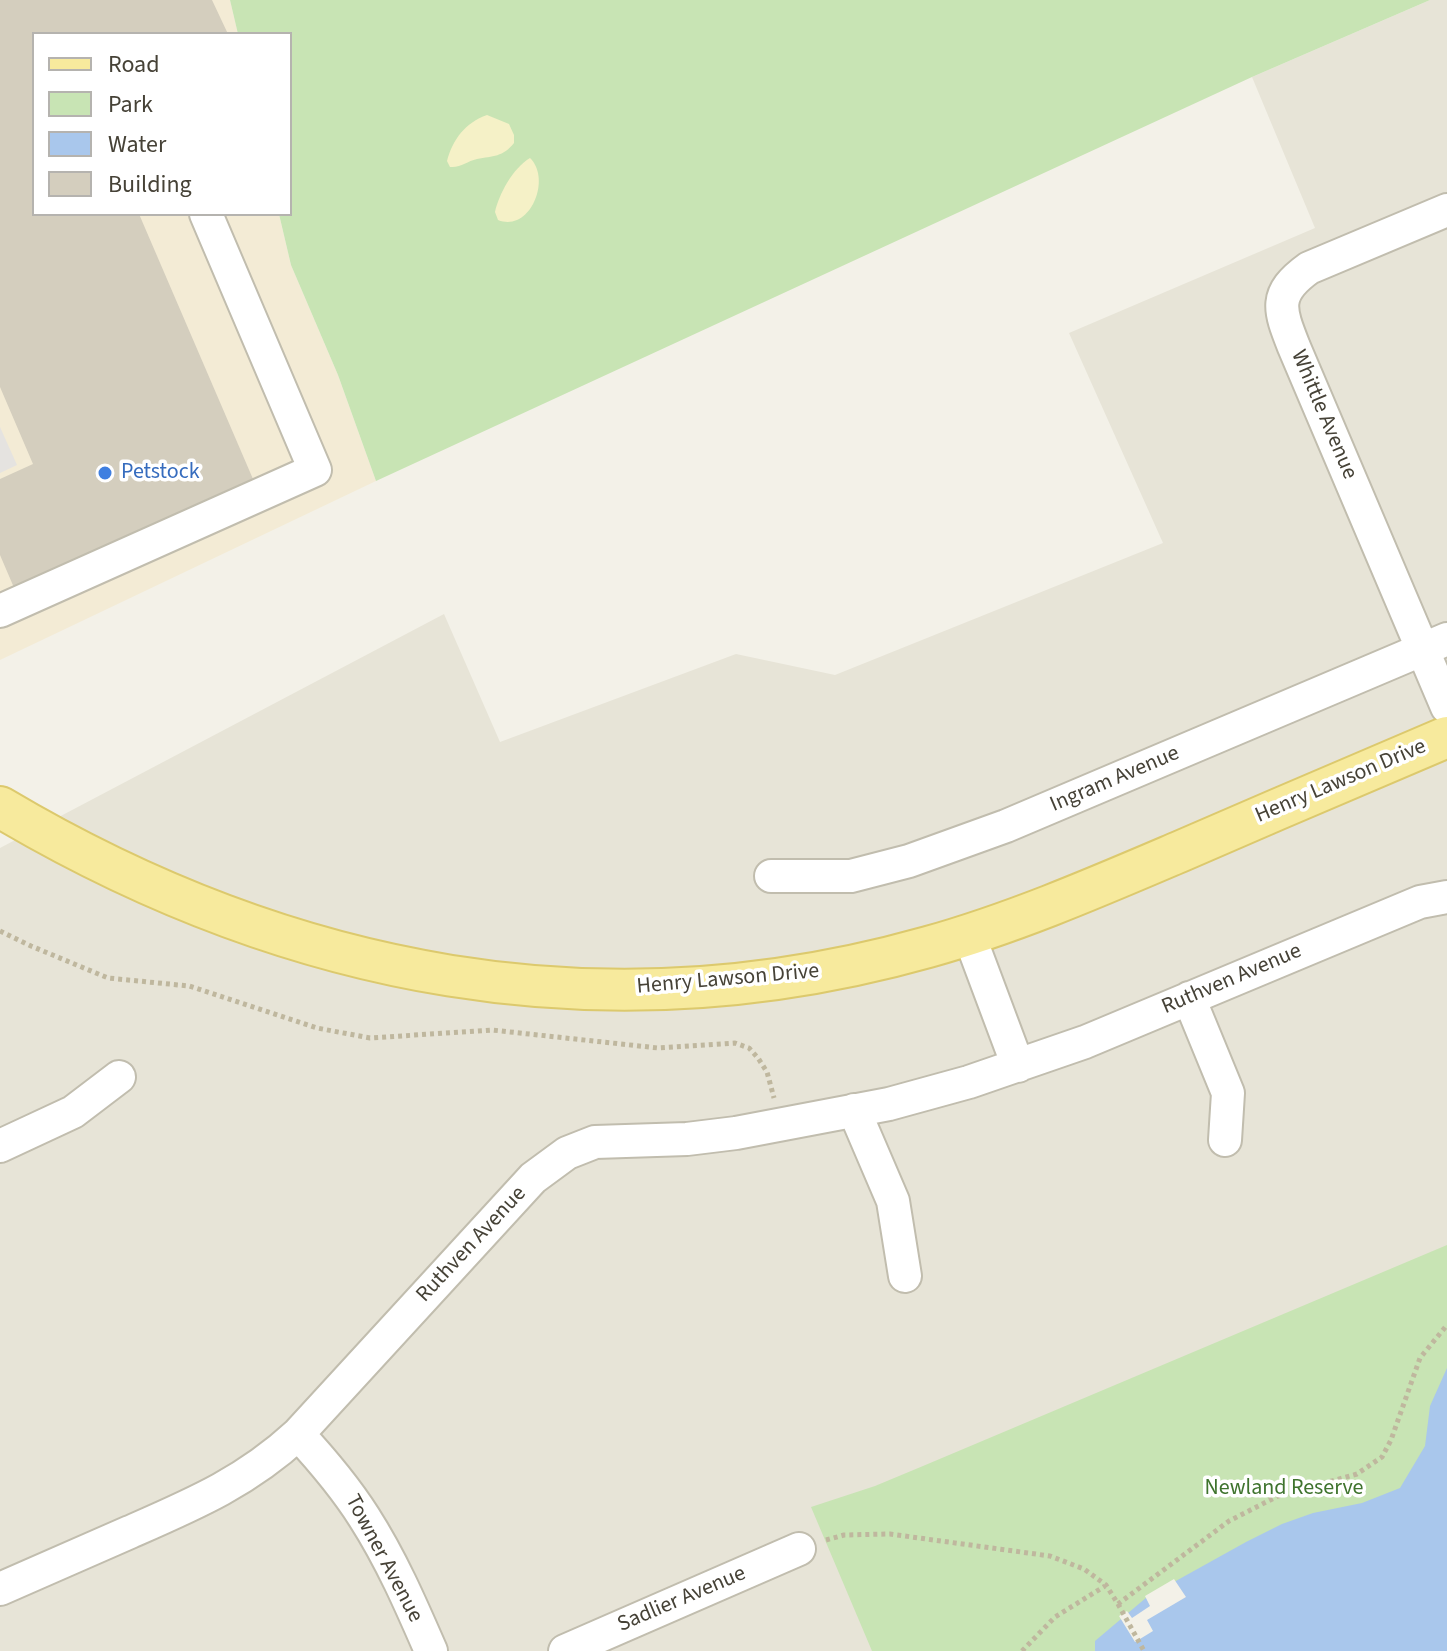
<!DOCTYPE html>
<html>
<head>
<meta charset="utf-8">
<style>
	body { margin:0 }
	#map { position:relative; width:1447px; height:1651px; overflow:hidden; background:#f3f1e8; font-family:"Source Sans 3",sans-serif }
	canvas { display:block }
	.legend { position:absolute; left:32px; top:32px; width:260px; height:184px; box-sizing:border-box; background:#fff; border:2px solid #b5b3af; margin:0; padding:10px 14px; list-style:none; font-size:24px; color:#464237 }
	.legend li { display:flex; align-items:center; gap:16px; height:40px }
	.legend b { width:40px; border:2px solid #b5b3af }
</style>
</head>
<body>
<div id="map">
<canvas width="1447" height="1651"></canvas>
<ul class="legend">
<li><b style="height:10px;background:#f7ea9d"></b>Road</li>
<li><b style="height:22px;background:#c8e4b4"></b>Park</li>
<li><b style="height:22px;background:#a9c7ec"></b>Water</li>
<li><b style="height:22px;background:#d4cebe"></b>Building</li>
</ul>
</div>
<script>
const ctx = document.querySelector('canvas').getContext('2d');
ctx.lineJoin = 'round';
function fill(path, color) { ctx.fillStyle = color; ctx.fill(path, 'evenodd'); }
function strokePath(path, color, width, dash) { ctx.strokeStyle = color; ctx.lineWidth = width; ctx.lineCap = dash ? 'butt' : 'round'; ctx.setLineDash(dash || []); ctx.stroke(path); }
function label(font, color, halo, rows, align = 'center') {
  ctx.font = font + ' "Source Sans 3",sans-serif'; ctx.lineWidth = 7; ctx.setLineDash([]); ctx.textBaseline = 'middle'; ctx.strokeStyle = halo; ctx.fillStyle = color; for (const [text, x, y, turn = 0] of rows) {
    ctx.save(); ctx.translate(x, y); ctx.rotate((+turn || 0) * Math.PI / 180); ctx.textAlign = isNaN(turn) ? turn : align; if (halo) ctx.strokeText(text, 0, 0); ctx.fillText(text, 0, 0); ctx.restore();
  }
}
fill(new Path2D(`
	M 1430,0 L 1447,0 L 1447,1651 L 0,1651 L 0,848 L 444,614 L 500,742 L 736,654 L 835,675 L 1163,543 L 1069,333 L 1315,228 L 1252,77 Z`), '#e7e4d7');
fill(new Path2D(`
	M 0,0 L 230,0 L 238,34 L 34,34 L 34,214 L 279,214 L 291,265 L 338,375 L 376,481 L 0,660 Z`), '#f3ebd5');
fill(new Path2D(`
	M 230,0 L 1430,0 L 1252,77 L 376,481 L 338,375 L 291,265 L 279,214 L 290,214 L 290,34 L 238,34 Z
	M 1447,1245 L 1447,1651 L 872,1651 L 811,1507 L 875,1486 L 923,1466 Z`), '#c8e4b4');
fill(new Path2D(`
	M 487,115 L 509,124 L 514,135 L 514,143 C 503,157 493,156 477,159 C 467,161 461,168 450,167 L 447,161 C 453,139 465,123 487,115 Z
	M 530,158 C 552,179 530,233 498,220 L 495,212 C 499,194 513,168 530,158 Z`), '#f5f1c7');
fill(new Path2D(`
	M 0,427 L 17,465 L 0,473 Z`), '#e5e3e0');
fill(new Path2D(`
	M 1447,1368 L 1447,1651 L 1095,1651 L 1095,1641 L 1147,1597 L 1246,1542 L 1282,1524 L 1313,1513 L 1362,1503 L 1400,1488 L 1425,1446 L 1430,1406 Z`), '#a9c7ec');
fill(new Path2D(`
	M 1174,1579 L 1186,1597 L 1147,1620 L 1153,1631 L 1135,1642 L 1119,1616 L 1127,1611 L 1132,1618 L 1150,1606 L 1145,1596 Z`), '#f3f1e8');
fill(new Path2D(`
	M 0,0 L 212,0 L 228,34 L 34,34 L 34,214 L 139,214 L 256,486 L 15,590 L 0,555 L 0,479 L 33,464 L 0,387 Z`), '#d4cebe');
const minor = new Path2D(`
	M 1447,210 L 1309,268 C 1273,294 1279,309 1294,347 L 1447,707
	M 0,611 L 315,470 L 206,214
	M 771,876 L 851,876 L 909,861 L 1006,826 L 1447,639
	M 969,935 L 1018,1066
	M 1189,998 L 1228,1093 L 1225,1140
	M 854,1110 L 893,1201 L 905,1276
	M 0,1146 L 73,1112 L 119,1077
	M 298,1434 C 322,1460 345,1487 364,1517 C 391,1559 411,1605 431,1651
	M 0,1589 C 44,1570 87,1551 130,1532 C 194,1504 246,1482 298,1434 L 533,1178 L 567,1153 L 595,1142 L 687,1139 L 736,1133 L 889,1104 L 969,1082 L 1085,1042 L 1420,902 L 1447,897
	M 565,1651 L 799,1549`);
const major = new Path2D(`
	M 0,807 C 288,978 602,1039 928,947 C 1014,923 1097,887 1179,852 C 1268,813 1358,775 1447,737`);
strokePath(minor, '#c1bdae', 36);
strokePath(major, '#dcc96d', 44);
strokePath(new Path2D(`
	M 0,931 L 31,946 L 108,978 L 189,986 L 317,1028 L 370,1038 L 492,1030 L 658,1048 L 735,1043 L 749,1048 L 758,1058 L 767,1072 L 774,1098
	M 826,1540 L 844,1535 L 890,1534 L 1050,1556 L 1084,1569 L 1106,1585 L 1118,1604 L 1229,1521 L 1278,1496 L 1357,1474 L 1382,1457 L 1391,1440 L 1420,1358 L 1447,1325
	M 1118,1604 L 1144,1651
	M 1022,1651 L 1055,1617 L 1105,1586`), '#bfb79e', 5, [4, 4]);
strokePath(minor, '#fff', 32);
strokePath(major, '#f7ea9d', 40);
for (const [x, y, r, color] of [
	[105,473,8,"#3f7fe0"]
]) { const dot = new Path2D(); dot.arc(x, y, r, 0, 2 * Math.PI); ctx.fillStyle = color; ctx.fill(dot); strokePath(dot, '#fff', 3); }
label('22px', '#464237', '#fff', [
	["Whittle Avenue",1323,415,67],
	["Ingram Avenue",1115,780,-23],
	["Henry Lawson Drive",1341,782,-23],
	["Henry Lawson Drive",728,980,-5],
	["Ruthven Avenue",1232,980,-23],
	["Ruthven Avenue",472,1245,-47],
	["Towner Avenue",383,1559,62],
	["Sadlier Avenue",682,1600,-23]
]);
label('22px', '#366cbe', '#fff', [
	["Petstock",121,473]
], 'left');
label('22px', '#3f742e', '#fff', [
	["Newland Reserve",1284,1489]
]);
</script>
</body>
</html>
